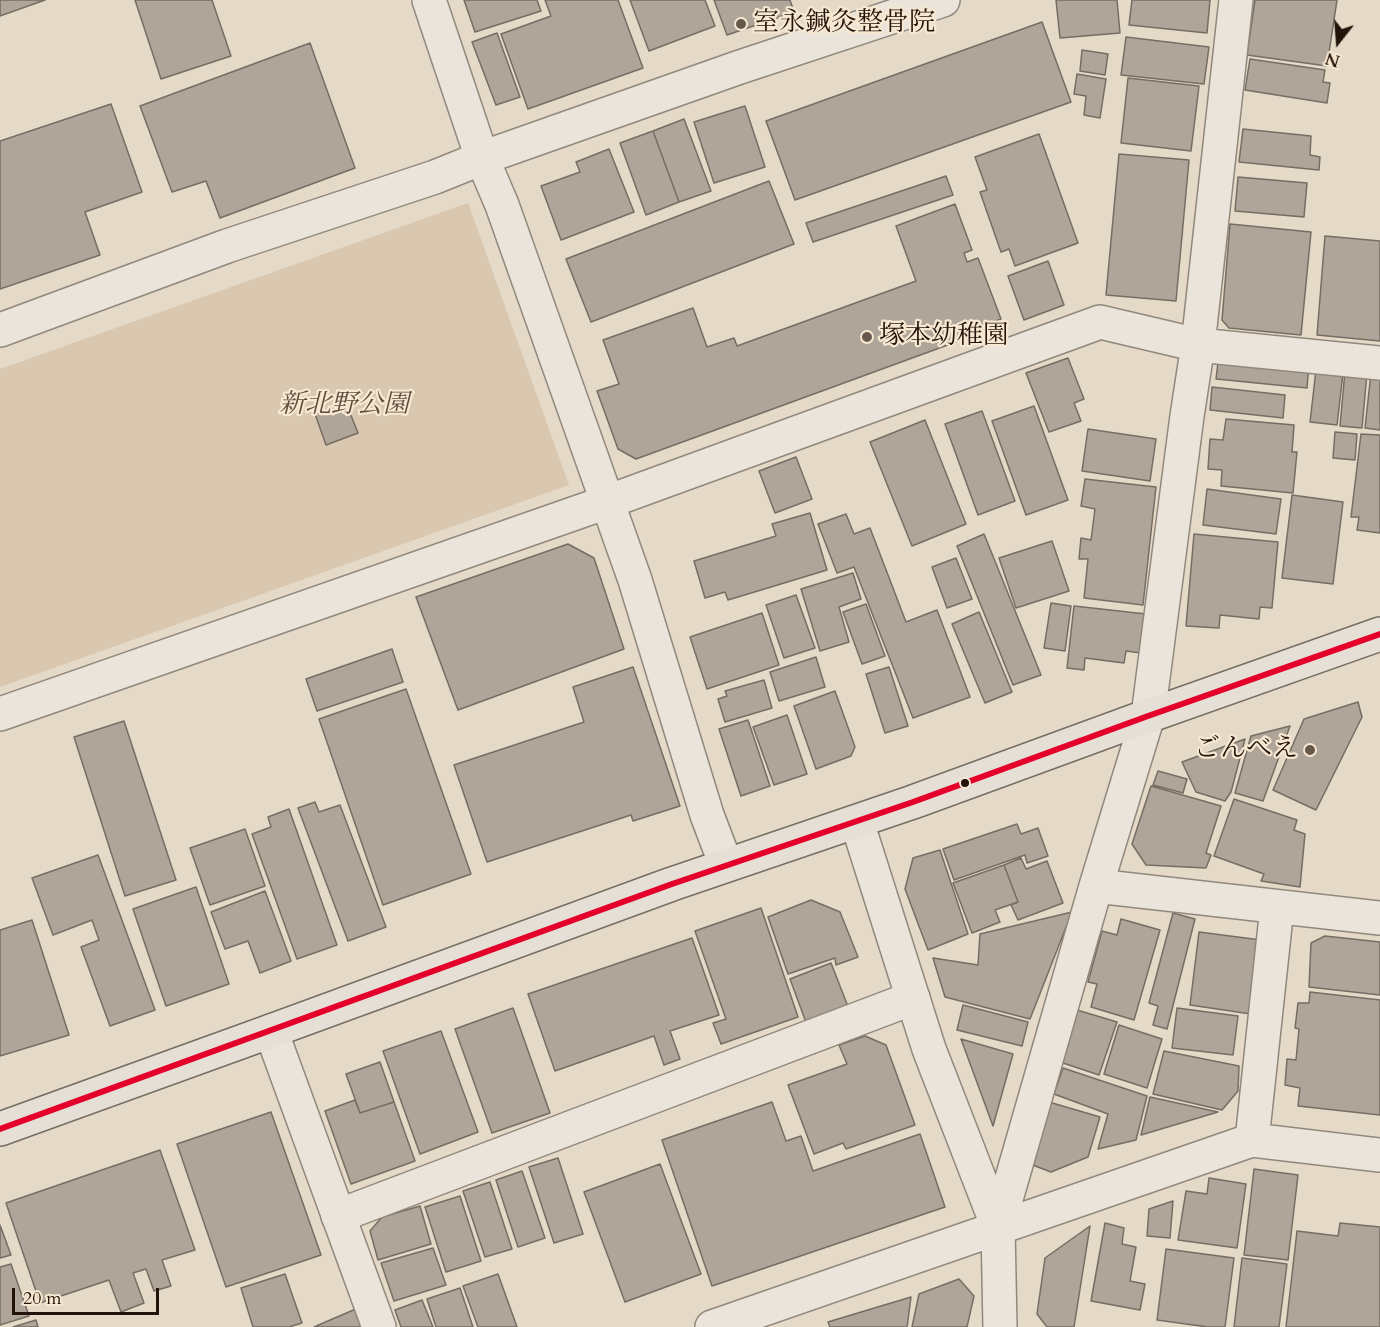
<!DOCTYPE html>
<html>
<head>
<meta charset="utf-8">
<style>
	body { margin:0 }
	#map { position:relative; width:1380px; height:1327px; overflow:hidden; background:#e5d9c7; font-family:Cardo,serif }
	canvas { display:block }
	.north { position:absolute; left:1308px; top:12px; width:60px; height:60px; -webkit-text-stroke:4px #f7e8d2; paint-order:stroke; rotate:197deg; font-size:16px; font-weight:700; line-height:24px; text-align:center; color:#24130a }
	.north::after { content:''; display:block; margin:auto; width:21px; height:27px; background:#24130a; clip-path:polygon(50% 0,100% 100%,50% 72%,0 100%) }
	.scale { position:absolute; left:12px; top:1288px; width:147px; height:27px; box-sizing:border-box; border:3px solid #24130a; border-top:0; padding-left:8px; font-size:18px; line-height:21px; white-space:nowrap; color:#24130a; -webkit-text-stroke:4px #f7e8d2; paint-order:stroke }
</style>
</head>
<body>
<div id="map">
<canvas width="1380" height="1327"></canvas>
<div class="north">N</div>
<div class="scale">20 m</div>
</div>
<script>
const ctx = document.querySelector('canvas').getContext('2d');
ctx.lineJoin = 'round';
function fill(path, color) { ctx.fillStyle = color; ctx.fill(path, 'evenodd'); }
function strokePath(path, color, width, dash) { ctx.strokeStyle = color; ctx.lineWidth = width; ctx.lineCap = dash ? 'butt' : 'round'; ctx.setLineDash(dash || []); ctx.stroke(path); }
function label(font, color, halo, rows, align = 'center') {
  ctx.font = font + ' Cardo,"Noto Serif JP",serif'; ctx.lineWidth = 4.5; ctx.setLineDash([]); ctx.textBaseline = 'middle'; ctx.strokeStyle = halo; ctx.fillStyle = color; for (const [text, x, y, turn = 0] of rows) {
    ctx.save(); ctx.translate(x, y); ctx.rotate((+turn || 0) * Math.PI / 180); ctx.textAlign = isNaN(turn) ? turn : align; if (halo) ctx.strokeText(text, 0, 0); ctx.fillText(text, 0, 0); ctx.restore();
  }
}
fill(new Path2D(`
	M 468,203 L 569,485 L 0,687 L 0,369 Z`), '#d9c7af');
const building = new Path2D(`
	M 0,0 L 45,0 L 0,16 Z
	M 135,0 L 212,0 L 231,56 L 161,79 Z
	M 464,0 L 537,0 L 541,11 L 475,32 Z
	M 545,0 L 618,0 L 643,68 L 528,109 L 501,34 L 551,16 Z
	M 630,0 L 705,0 L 715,26 L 649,51 Z
	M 714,0 L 790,0 L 794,12 L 727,35 Z
	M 1056,0 L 1117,0 L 1120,33 L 1060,38 Z
	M 1132,0 L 1210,0 L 1207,33 L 1129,25 Z
	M 1255,0 L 1337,0 L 1327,66 L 1247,55 Z
	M 1042,22 L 1071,102 L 795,200 L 766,121 Z
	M 497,33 L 520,97 L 496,105 L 472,42 Z
	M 1126,37 L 1209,47 L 1204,84 L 1121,75 Z
	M 310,43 L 355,168 L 220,218 L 206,181 L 172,192 L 140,106 Z
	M 1082,50 L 1108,54 L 1105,75 L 1080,71 Z
	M 1250,59 L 1325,70 L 1323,82 L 1330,83 L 1327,103 L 1245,90 Z
	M 1077,74 L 1106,79 L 1100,118 L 1084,115 L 1086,96 L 1074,94 Z
	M 1128,78 L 1199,86 L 1191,151 L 1121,143 Z
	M 111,104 L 142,192 L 85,212 L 100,255 L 0,289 L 0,141 Z
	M 745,106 L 765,167 L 714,183 L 694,122 Z
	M 684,119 L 711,191 L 679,202 L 653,131 Z
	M 1243,129 L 1311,136 L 1310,155 L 1320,157 L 1319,170 L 1239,162 Z
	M 653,131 L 679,202 L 646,215 L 620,143 Z
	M 1039,134 L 1078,243 L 1015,266 L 1009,249 L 1001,252 L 980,192 L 987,190 L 975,157 Z
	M 609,149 L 634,212 L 561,240 L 541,186 L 580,172 L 576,162 Z
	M 1119,154 L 1189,160 L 1176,301 L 1106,295 Z
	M 946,176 L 953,195 L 813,242 L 806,223 Z
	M 1238,177 L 1307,183 L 1304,217 L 1235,211 Z
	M 769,181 L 794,244 L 591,322 L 566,259 Z
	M 955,204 L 972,250 L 964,253 L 967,262 L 978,258 L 1001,319 L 984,325 L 986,331 L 636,459 L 618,449 L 597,391 L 619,384 L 603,340 L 693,308 L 707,347 L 734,338 L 737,346 L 916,281 L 896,226 Z
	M 1230,224 L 1311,232 L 1301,335 L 1229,328 L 1222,320 Z
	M 1325,236 L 1380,241 L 1380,341 L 1317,335 Z
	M 1048,261 L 1064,305 L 1024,320 L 1008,276 Z
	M 1219,354 L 1309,364 L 1307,388 L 1216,379 Z
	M 1068,358 L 1084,399 L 1074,403 L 1081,421 L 1049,432 L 1026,373 Z
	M 1316,370 L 1343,373 L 1337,425 L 1310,422 Z
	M 1345,371 L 1367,373 L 1362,428 L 1340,426 Z
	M 1371,373 L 1380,374 L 1380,430 L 1365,428 Z
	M 1212,387 L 1285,395 L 1283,418 L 1210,410 Z
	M 346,403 L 358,433 L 326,445 L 315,414 Z
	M 1034,406 L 1068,500 L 1026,515 L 992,421 Z
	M 982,411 L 1015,501 L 978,515 L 945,424 Z
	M 1226,419 L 1294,425 L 1292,452 L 1297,452 L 1293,493 L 1221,486 L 1222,470 L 1208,469 L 1210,439 L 1223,440 Z
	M 925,420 L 966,524 L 912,546 L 870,442 Z
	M 1088,429 L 1156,439 L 1150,481 L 1082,471 Z
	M 1335,432 L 1357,434 L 1355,460 L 1333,458 Z
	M 1361,434 L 1380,435 L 1380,533 L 1357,530 L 1359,517 L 1351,517 Z
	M 796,457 L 812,499 L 775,513 L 759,471 Z
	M 1085,479 L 1156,487 L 1143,605 L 1084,598 L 1088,559 L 1079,559 L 1081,538 L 1091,540 L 1095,509 L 1081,506 Z
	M 1207,489 L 1281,499 L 1276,534 L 1203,525 Z
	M 1292,495 L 1343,502 L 1333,584 L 1282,578 Z
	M 810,513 L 827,570 L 728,600 L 725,592 L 705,598 L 694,561 L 776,536 L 772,524 Z
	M 846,514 L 854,534 L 870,528 L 906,622 L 937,610 L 970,697 L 913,718 L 854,567 L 837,573 L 818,524 Z
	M 984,534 L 1041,675 L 1013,685 L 957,546 Z
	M 1194,534 L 1278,542 L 1272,608 L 1260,607 L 1259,619 L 1220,615 L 1219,628 L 1186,626 Z
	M 1052,541 L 1069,591 L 1016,608 L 999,558 Z
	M 568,544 L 594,558 L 624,649 L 458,710 L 416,597 Z
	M 956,558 L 972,599 L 947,608 L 932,567 Z
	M 853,573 L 861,599 L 839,607 L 849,642 L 820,651 L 801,589 Z
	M 796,595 L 815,648 L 784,658 L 766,605 Z
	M 1051,603 L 1071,606 L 1065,651 L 1044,648 Z
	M 866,604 L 885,656 L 862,664 L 843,612 Z
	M 1074,606 L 1146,614 L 1141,653 L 1126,651 L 1124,663 L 1085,658 L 1084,670 L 1067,668 Z
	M 979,612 L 1012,692 L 985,703 L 952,624 Z
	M 762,613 L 779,665 L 707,689 L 690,637 Z
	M 392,649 L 403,682 L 317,711 L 306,679 Z
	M 816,657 L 825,687 L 779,701 L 770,672 Z
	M 633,667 L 680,806 L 633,821 L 631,815 L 487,862 L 454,765 L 584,722 L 573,687 Z
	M 889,667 L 908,726 L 885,733 L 866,674 Z
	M 764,680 L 772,708 L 725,722 L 718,699 L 727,696 L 725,691 Z
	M 406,689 L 471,874 L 383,905 L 319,719 Z
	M 835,691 L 855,747 L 851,756 L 816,769 L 794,706 Z
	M 1358,702 L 1362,717 L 1316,810 L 1273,790 L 1304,719 Z
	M 787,715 L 807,774 L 774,785 L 753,727 Z
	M 748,720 L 770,786 L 741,796 L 719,729 Z
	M 124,721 L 176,880 L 125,896 L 74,737 Z
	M 1290,726 L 1263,801 L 1235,793 L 1251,736 Z
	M 1245,739 L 1231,792 L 1225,801 L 1196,792 L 1182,762 Z
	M 1158,771 L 1187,779 L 1183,793 L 1153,785 Z
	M 1151,786 L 1221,806 L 1206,853 L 1211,855 L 1206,868 L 1146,865 L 1132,844 Z
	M 1234,799 L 1297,820 L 1294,830 L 1305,834 L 1300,887 L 1261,881 L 1264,874 L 1214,856 Z
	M 315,802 L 319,812 L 340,805 L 386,927 L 348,941 L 298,808 Z
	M 289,809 L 337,945 L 297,959 L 252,834 L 271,827 L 268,817 Z
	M 1017,824 L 1021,834 L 1038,828 L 1048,856 L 1027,863 L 1025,855 L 954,880 L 943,849 Z
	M 245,829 L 265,886 L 210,905 L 190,848 Z
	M 940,850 L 968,934 L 928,950 L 905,889 L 913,858 Z
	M 98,855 L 155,1010 L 110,1026 L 81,947 L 99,940 L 92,920 L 53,935 L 32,878 Z
	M 1021,858 L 1026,869 L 1047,861 L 1063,903 L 1018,920 L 1011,905 L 1018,902 L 1004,865 Z
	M 1004,865 L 1018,902 L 995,910 L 1000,922 L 972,933 L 953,883 Z
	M 196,887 L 229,984 L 166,1006 L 133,909 Z
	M 265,891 L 291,961 L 260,973 L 248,941 L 225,949 L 211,912 Z
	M 811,900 L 840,912 L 858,957 L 836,965 L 835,958 L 788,974 L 768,917 Z
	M 761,908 L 798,1017 L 721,1044 L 713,1023 L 726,1019 L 695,931 Z
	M 1072,912 L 1030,1019 L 945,997 L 933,958 L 978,965 L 980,934 Z
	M 1173,913 L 1195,919 L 1167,1029 L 1153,1025 L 1158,1006 L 1149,1003 Z
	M 1121,919 L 1160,930 L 1134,1020 L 1091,1007 L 1097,984 L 1088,982 L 1102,931 L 1117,935 Z
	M 32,920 L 69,1035 L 0,1056 L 0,930 Z
	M 1199,932 L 1261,940 L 1251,1014 L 1190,1005 Z
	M 1325,936 L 1380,942 L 1380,995 L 1309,987 L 1311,943 Z
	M 692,938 L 719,1015 L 670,1031 L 680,1059 L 664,1065 L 654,1036 L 555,1071 L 528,994 Z
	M 831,963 L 849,1009 L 807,1025 L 790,979 Z
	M 1310,992 L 1380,1000 L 1380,1115 L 1298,1106 L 1300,1088 L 1285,1085 L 1287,1059 L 1296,1060 L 1299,1029 L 1295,1028 L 1298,1003 L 1309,1003 Z
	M 963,1005 L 1028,1022 L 1022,1046 L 957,1030 Z
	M 513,1008 L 550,1113 L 492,1133 L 455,1029 Z
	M 1177,1008 L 1238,1016 L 1233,1055 L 1172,1048 Z
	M 1077,1010 L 1117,1022 L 1099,1075 L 1060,1062 Z
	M 1119,1025 L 1162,1039 L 1147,1088 L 1104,1074 Z
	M 441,1031 L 478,1132 L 420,1154 L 383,1051 Z
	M 865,1036 L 886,1045 L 915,1125 L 846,1149 L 843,1143 L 814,1154 L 788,1085 L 847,1064 L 839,1045 Z
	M 961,1039 L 1013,1054 L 993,1126 Z
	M 1164,1051 L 1239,1066 L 1238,1091 L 1222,1110 L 1153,1094 Z
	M 380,1062 L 394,1102 L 360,1113 L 346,1074 Z
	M 1063,1068 L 1147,1096 L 1136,1140 L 1098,1149 L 1108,1114 L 1054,1094 Z
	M 1150,1097 L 1218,1112 L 1141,1135 Z
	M 355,1100 L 360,1113 L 394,1102 L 415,1161 L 351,1184 L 325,1111 Z
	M 772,1102 L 786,1141 L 801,1136 L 813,1171 L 920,1134 L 945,1207 L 712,1286 L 662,1140 Z
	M 1049,1102 L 1100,1117 L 1088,1157 L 1051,1172 L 1030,1164 Z
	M 271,1112 L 321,1255 L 226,1287 L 177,1144 Z
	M 160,1150 L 195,1250 L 162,1260 L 171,1286 L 154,1291 L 146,1269 L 133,1273 L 144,1303 L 121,1312 L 109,1280 L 40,1303 L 6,1203 Z
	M 558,1158 L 583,1234 L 554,1243 L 529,1167 Z
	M 660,1164 L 701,1274 L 625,1302 L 584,1192 Z
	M 1254,1169 L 1298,1175 L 1288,1260 L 1244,1255 Z
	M 522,1171 L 545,1238 L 518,1247 L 496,1180 Z
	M 1209,1178 L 1246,1184 L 1237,1248 L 1178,1240 L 1186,1191 L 1207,1194 Z
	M 490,1182 L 512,1249 L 485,1257 L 463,1191 Z
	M 460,1196 L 481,1261 L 446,1272 L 425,1207 Z
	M 1173,1201 L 1170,1238 L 1147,1236 L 1149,1209 Z
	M 420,1206 L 431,1244 L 378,1260 L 370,1231 L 382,1217 Z
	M 1105,1223 L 1124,1228 L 1122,1244 L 1136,1247 L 1130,1281 L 1145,1284 L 1140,1310 L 1091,1301 Z
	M 1340,1223 L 1380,1227 L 1380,1327 L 1286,1327 L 1297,1231 L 1338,1236 Z
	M 0,1225 L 11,1255 L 0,1258 Z
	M 1090,1226 L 1074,1327 L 1047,1327 L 1037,1314 L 1045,1258 Z
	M 433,1248 L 446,1285 L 394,1301 L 381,1263 Z
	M 1166,1249 L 1234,1258 L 1225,1327 L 1208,1327 L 1157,1320 Z
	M 1242,1258 L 1287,1264 L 1279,1327 L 1234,1327 Z
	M 11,1264 L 29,1316 L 0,1325 L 0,1267 Z
	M 285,1274 L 302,1323 L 289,1327 L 253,1327 L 241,1288 Z
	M 498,1274 L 517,1327 L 478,1327 L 463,1286 Z
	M 959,1279 L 974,1296 L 967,1327 L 912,1327 L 919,1294 Z
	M 460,1288 L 473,1327 L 436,1327 L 427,1299 Z
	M 911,1297 L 907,1327 L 830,1327 L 828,1322 Z
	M 422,1300 L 433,1327 L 401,1327 L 395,1310 Z
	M 358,1308 L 364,1327 L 314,1327 Z
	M 36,1320 L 38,1327 L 13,1327 Z`);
fill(building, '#afa599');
strokePath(building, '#766e63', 1.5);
const pedestrian = new Path2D(`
	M 338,1216 L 913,998`);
const minor = new Path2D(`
	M 0,714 L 607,502 L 1100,322 L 1198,345 L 1380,363
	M 857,822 L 929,1049 L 998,1227
	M 1096,886 L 1380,918
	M 271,1031 L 379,1327
	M 1252,1140 L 1277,907
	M 712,1327 L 1252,1140 L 1380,1155
	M 1000,1327 L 998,1227 L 1096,886 L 1148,716 L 1187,416 L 1198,345 L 1236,0`);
const tertiary = new Path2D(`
	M 429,0 L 482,158 L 502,205 L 635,580 L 707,815 L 726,865
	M 0,330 L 227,246 L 435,177 L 482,158 L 740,67 L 943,0`);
const primary = new Path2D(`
	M 0,1129 L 271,1031 L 672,884 L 913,802 L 1148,716 L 1380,634`);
strokePath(pedestrian, '#91887d', 36);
strokePath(minor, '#91887d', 36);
strokePath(tertiary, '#91887d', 36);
strokePath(primary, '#766e63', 36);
strokePath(pedestrian, '#eae4db', 33);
strokePath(minor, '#eae4db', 33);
strokePath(tertiary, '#eae4db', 33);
strokePath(primary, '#e6dfd5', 33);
strokePath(new Path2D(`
	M 0,1129 L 672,884 L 913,802 L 1148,716 L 1380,634`), '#e4002b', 6);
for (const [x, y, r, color] of [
	[741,24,6,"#68584c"],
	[867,337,6,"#68584c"],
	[1310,750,6,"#68584c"],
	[965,783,5,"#24130a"]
]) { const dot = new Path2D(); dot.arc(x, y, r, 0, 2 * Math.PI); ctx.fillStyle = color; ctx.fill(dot); strokePath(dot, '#f7e8d2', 2); }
label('26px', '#24130a', '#f7e8d2', [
	["室永鍼灸整骨院",753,24],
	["塚本幼稚園",879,337],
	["ごんべえ",1298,750,"right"]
], 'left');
label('italic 26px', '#604d3d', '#f7e8d2', [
	["新北野公園",344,406]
]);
</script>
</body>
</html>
